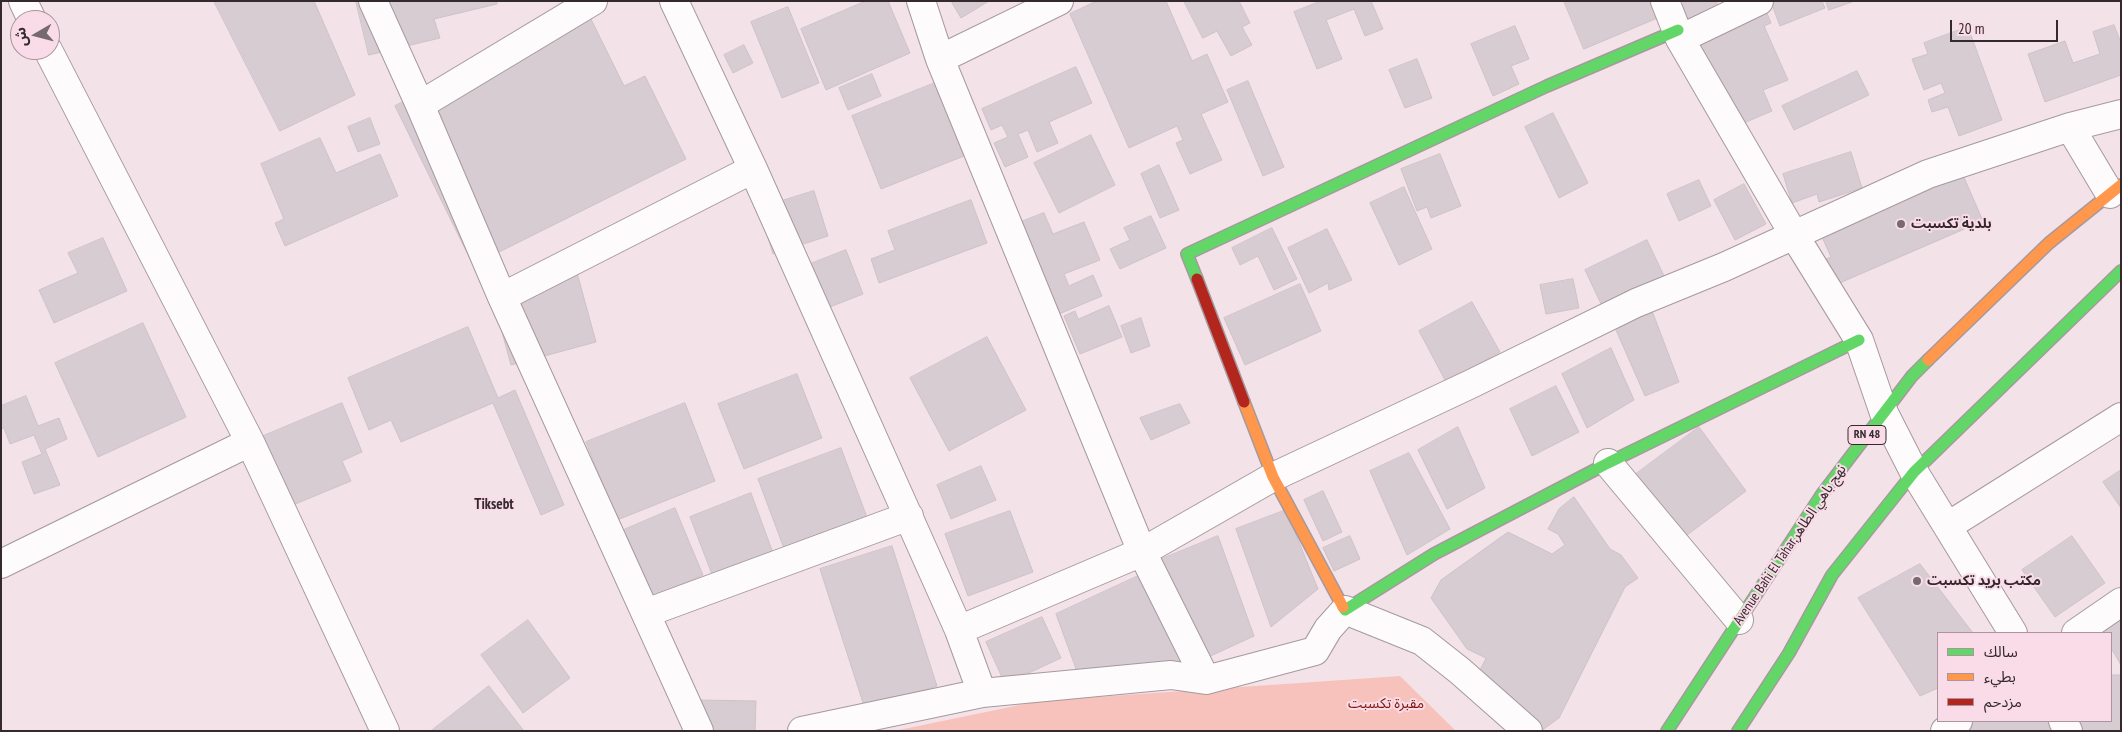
<!DOCTYPE html>
<html>
<head>
<meta charset="utf-8">
<style>
	body { margin:0 }
	#map { position:relative; width:2122px; height:732px; overflow:hidden; background:#f3e3e9; font-family:"PT Sans Narrow","Noto Sans Arabic",sans-serif }
	canvas { display:block }
	.frame { position:absolute; inset:0; border:2px solid #34292d; pointer-events:none }
	.legend { position:absolute; left:1937px; top:632px; width:175px; height:90px; box-sizing:border-box; background:#fadce8; border:1px solid #ab949d; margin:0; padding:6px 9px; list-style:none; font-size:15px; color:#34292d }
	.legend li { display:flex; align-items:center; gap:10px; height:25px }
	.legend b { width:25px; border:1px solid #ab949d }
	.north { position:absolute; left:10px; top:10px; width:50px; height:50px; box-sizing:border-box; background:#fadce8; border:1px solid #ab949d; border-radius:50%; rotate:262deg; font-size:14px; font-weight:700; line-height:20px; text-align:center; color:#34292d }
	.north::after { content:''; display:block; margin:auto; width:18px; height:22px; background:#776a6f; clip-path:polygon(50% 0,100% 100%,50% 72%,0 100%) }
	.scale { position:absolute; left:1950px; top:20px; width:108px; height:22px; box-sizing:border-box; border:2px solid #34292d; border-top:0; padding-left:6px; font-size:15px; line-height:18px; white-space:nowrap; color:#34292d; -webkit-text-stroke:4px #fadce8; paint-order:stroke }
</style>
</head>
<body>
<div id="map">
<canvas width="2122" height="732"></canvas>
<div class="frame"></div>
<ul class="legend">
<li><b style="height:6px;background:#63d668"></b>سالك</li>
<li><b style="height:6px;background:#ff974d"></b>بطيء</li>
<li><b style="height:6px;background:#b3261e"></b>مزدحم</li>
</ul>
<div class="north">ش</div>
<div class="scale">20 m</div>
</div>
<script>
const ctx = document.querySelector('canvas').getContext('2d');
ctx.lineJoin = 'round';
function fill(path, color) { ctx.fillStyle = color; ctx.fill(path, 'evenodd'); }
function strokePath(path, color, width, dash) { ctx.strokeStyle = color; ctx.lineWidth = width; ctx.lineCap = dash ? 'butt' : 'round'; ctx.setLineDash(dash || []); ctx.stroke(path); }
function label(font, color, halo, rows, align = 'center') {
  ctx.font = font + ' "PT Sans Narrow","Noto Sans Arabic",sans-serif'; ctx.lineWidth = 4; ctx.setLineDash([]); ctx.textBaseline = 'middle'; ctx.strokeStyle = halo; ctx.fillStyle = color; for (const [text, x, y, turn = 0] of rows) {
    ctx.save(); ctx.translate(x, y); ctx.rotate((+turn || 0) * Math.PI / 180); ctx.textAlign = isNaN(turn) ? turn : align; if (halo) ctx.strokeText(text, 0, 0); ctx.fillText(text, 0, 0); ctx.restore();
  }
}
fill(new Path2D(`
	M 1400,676 L 1456,731 L 894,731 L 1039,701 Z`), '#f7c2bc');
const building = new Path2D(`
	M 214,1 L 314,1 L 355,95 L 280,131 Z
	M 356,1 L 497,1 L 497,4 L 434,19 L 440,38 L 369,55 Z
	M 866,1 L 888,1 L 910,53 L 826,90 L 801,29 Z
	M 956,1 L 989,1 L 961,18 L 952,3 Z
	M 1097,1 L 1166,1 L 1192,61 L 1207,54 L 1228,102 L 1201,114 L 1222,160 L 1190,174 L 1176,143 L 1183,140 L 1177,126 L 1129,148 L 1070,14 Z
	M 1184,1 L 1239,1 L 1250,23 L 1242,27 L 1252,45 L 1231,56 L 1217,31 L 1203,38 Z
	M 1321,1 L 1371,1 L 1383,29 L 1365,36 L 1354,9 L 1326,20 L 1342,59 L 1317,69 L 1294,12 Z
	M 1564,1 L 1661,1 L 1667,14 L 1584,49 Z
	M 1687,1 L 1716,1 L 1722,13 L 1691,28 L 1680,5 Z
	M 1773,1 L 1822,1 L 1825,8 L 1780,26 L 1771,2 Z
	M 1826,1 L 1852,1 L 1852,2 L 1829,10 Z
	M 1764,6 L 1771,23 L 1764,26 L 1788,80 L 1763,90 L 1772,111 L 1732,128 L 1696,45 Z
	M 788,7 L 819,83 L 782,98 L 751,22 Z
	M 588,13 L 624,86 L 645,76 L 686,159 L 473,265 L 395,106 Z
	M 2114,25 L 2121,43 L 2121,75 L 2045,102 L 2028,54 L 2065,41 L 2073,63 L 2100,54 L 2093,32 Z
	M 1515,26 L 1529,59 L 1511,66 L 1519,84 L 1493,96 L 1471,44 Z
	M 1968,27 L 2002,120 L 1959,136 L 1948,107 L 1932,112 L 1928,100 L 1945,93 L 1941,83 L 1924,90 L 1912,59 L 1928,54 L 1924,43 Z
	M 744,45 L 753,63 L 733,73 L 724,55 Z
	M 1417,59 L 1432,98 L 1405,108 L 1389,70 Z
	M 1076,67 L 1092,103 L 1049,122 L 1058,143 L 1037,152 L 1028,130 L 1018,134 L 1028,157 L 1005,167 L 994,143 L 1008,137 L 1002,125 L 991,130 L 982,109 Z
	M 1857,71 L 1869,95 L 1794,130 L 1782,106 Z
	M 872,74 L 881,96 L 848,110 L 839,88 Z
	M 940,81 L 969,154 L 881,189 L 852,116 Z
	M 1248,81 L 1284,167 L 1263,176 L 1227,90 Z
	M 1553,113 L 1588,183 L 1559,198 L 1525,127 Z
	M 370,118 L 380,144 L 358,152 L 348,127 Z
	M 1091,135 L 1115,185 L 1059,213 L 1034,163 Z
	M 320,138 L 336,173 L 380,154 L 398,196 L 285,246 L 275,223 L 284,219 L 261,164 Z
	M 1851,152 L 1862,188 L 1819,202 L 1817,194 L 1792,203 L 1783,174 Z
	M 1440,154 L 1461,206 L 1431,218 L 1427,207 L 1417,211 L 1401,169 Z
	M 1159,165 L 1179,210 L 1160,218 L 1141,174 Z
	M 1959,166 L 1983,221 L 1835,285 L 1824,260 L 1831,257 L 1818,228 Z
	M 1699,180 L 1711,206 L 1679,221 L 1667,194 Z
	M 1744,184 L 1766,224 L 1735,240 L 1714,200 Z
	M 1404,187 L 1432,249 L 1399,265 L 1370,203 Z
	M 814,191 L 828,236 L 773,254 L 759,208 Z
	M 971,200 L 987,243 L 879,283 L 871,259 L 895,250 L 888,231 Z
	M 1044,213 L 1053,234 L 1084,222 L 1100,260 L 1064,274 L 1069,286 L 1093,275 L 1102,296 L 1059,314 L 1021,222 Z
	M 1151,216 L 1166,248 L 1120,269 L 1110,249 L 1130,240 L 1124,228 Z
	M 1272,228 L 1297,279 L 1274,290 L 1258,256 L 1240,265 L 1232,248 Z
	M 1327,229 L 1352,280 L 1329,290 L 1328,283 L 1309,293 L 1288,248 Z
	M 103,238 L 127,291 L 54,323 L 39,290 L 78,273 L 68,253 Z
	M 1647,240 L 1665,278 L 1603,308 L 1585,270 Z
	M 846,250 L 863,294 L 807,316 L 790,272 Z
	M 576,269 L 596,342 L 511,365 L 491,292 Z
	M 1573,279 L 1579,308 L 1546,314 L 1540,285 Z
	M 1300,284 L 1321,331 L 1245,365 L 1224,318 Z
	M 1472,302 L 1500,352 L 1446,382 L 1419,331 Z
	M 1109,306 L 1122,337 L 1080,354 L 1064,316 L 1075,311 L 1078,319 Z
	M 1651,308 L 1679,382 L 1645,396 L 1612,321 Z
	M 1141,318 L 1150,346 L 1131,353 L 1121,326 Z
	M 143,323 L 186,417 L 98,457 L 55,363 Z
	M 468,327 L 498,398 L 515,390 L 564,505 L 541,515 L 493,403 L 401,442 L 391,420 L 369,430 L 348,378 Z
	M 987,337 L 1026,410 L 949,451 L 910,378 Z
	M 1611,348 L 1634,400 L 1587,428 L 1562,374 Z
	M 797,374 L 822,438 L 744,469 L 718,404 Z
	M 1556,386 L 1579,432 L 1532,456 L 1510,409 Z
	M 26,396 L 38,426 L 59,418 L 67,439 L 45,449 L 60,485 L 34,494 L 22,462 L 42,454 L 34,435 L 10,444 L 4,428 L 1,429 L 1,406 Z
	M 342,403 L 362,452 L 342,461 L 351,481 L 276,512 L 254,440 Z
	M 685,403 L 715,481 L 617,520 L 586,442 Z
	M 1180,404 L 1190,423 L 1151,440 L 1140,418 Z
	M 1458,427 L 1485,488 L 1447,509 L 1418,450 Z
	M 1699,427 L 1746,491 L 1675,544 L 1628,480 Z
	M 841,448 L 868,520 L 785,551 L 758,479 Z
	M 1409,453 L 1450,529 L 1407,555 L 1370,471 Z
	M 981,466 L 996,500 L 951,519 L 937,485 Z
	M 2121,470 L 2121,508 L 2103,482 Z
	M 1323,491 L 1342,532 L 1323,541 L 1304,500 Z
	M 751,493 L 773,553 L 713,577 L 690,517 Z
	M 1574,497 L 1610,549 L 1621,555 L 1638,578 L 1625,587 L 1559,718 L 1541,731 L 1534,731 L 1479,672 L 1486,658 L 1467,649 L 1431,598 L 1441,580 L 1508,532 L 1552,554 L 1565,545 L 1558,534 L 1548,529 L 1559,509 Z
	M 675,508 L 703,575 L 647,599 L 619,532 Z
	M 1286,510 L 1318,589 L 1271,627 L 1236,529 Z
	M 1010,511 L 1033,572 L 968,596 L 945,534 Z
	M 1218,536 L 1254,636 L 1202,660 L 1162,559 Z
	M 1350,536 L 1360,559 L 1334,571 L 1323,548 Z
	M 2072,536 L 2105,583 L 2055,617 L 2022,570 Z
	M 892,546 L 937,686 L 865,709 L 820,569 Z
	M 1920,564 L 1973,633 L 1938,633 L 1938,688 L 1920,696 L 1858,598 Z
	M 1149,571 L 1191,662 L 1079,677 L 1056,614 Z
	M 2121,615 L 2121,665 L 2111,648 L 2111,633 L 2101,633 L 2092,619 Z
	M 1042,617 L 1061,658 L 1005,684 L 986,642 Z
	M 528,620 L 570,678 L 523,713 L 481,655 Z
	M 2111,675 L 2121,675 L 2121,731 L 1938,731 L 1939,721 L 2111,721 Z
	M 489,686 L 524,731 L 431,731 Z
	M 696,700 L 756,701 L 755,731 L 694,731 Z`);
fill(building, '#d7ccd2');
strokePath(building, '#cec1c8', 1);
const street = new Path2D(`
	M 23,1 L 32,20
	M 373,1 L 420,105 L 502,297 L 699,731
	M 674,1 L 753,169 L 959,630 L 982,693
	M 921,1 L 940,59
	M 1059,1 L 940,59 L 1142,552 L 1206,680
	M 1665,1 L 1680,39 L 1794,235 L 1859,340 L 1884,413 L 1914,472 L 2013,633
	M 1680,39 L 1759,1
	M 48,50 L 250,442 L 385,731
	M 420,105 L 593,1
	M 2070,127 L 2110,194
	M 502,297 L 753,169
	M 1608,463 L 1739,620
	M 1948,526 L 2121,417
	M 1,564 L 250,442
	M 646,613 L 909,516
	M 959,630 L 1142,552 L 1273,477 L 1471,384 L 1636,303 L 1724,267 L 1928,174 L 2070,127 L 2121,114
	M 2076,633 L 2121,602
	M 2063,721 L 2068,731
	M 802,731 L 982,693 L 1171,675 L 1206,680 L 1315,651 L 1328,629 L 1345,610 L 1422,641 L 1460,671 L 1528,731
	M 1945,731 L 1958,721`);
const fast = new Path2D(`
	M 1197,279 L 1187,254 L 1547,86 L 1678,30
	M 1343,607 L 1345,610 L 1434,554 L 1608,463 L 1859,340
	M 1667,731 L 1822,494 L 1912,376 L 1928,360
	M 1738,731 L 1789,653 L 1832,575 L 1914,472 L 2121,271`);
const slow = new Path2D(`
	M 1928,360 L 2049,243 L 2121,185
	M 1244,402 L 1273,477 L 1343,607`);
const jam = new Path2D(`
	M 1197,279 L 1244,402`);
strokePath(street, '#a6999e', 30);
strokePath(fast, '#a6999e', 14);
strokePath(slow, '#a6999e', 14);
strokePath(jam, '#a6999e', 14);
strokePath(street, '#fdfbfc', 28);
strokePath(fast, '#63d668', 11);
strokePath(slow, '#ff974d', 11);
strokePath(jam, '#b3261e', 11);
for (const [x, y, r, color] of [
	[1901,224,5,"#776a6f"],
	[1917,581,5,"#776a6f"]
]) { const dot = new Path2D(); dot.arc(x, y, r, 0, 2 * Math.PI); ctx.fillStyle = color; ctx.fill(dot); strokePath(dot, '#fadce8', 2); }
for (const [x, y, w] of [
	[1867,435,38]
]) { const box = new Path2D(); box.roundRect(x - w / 2, y - 9.5, w, 19, 4); ctx.fillStyle = '#fadce8'; ctx.fill(box); strokePath(box, '#34292d', 1); }
label('bold 12px', '#34292d', null, [
	["RN 48",1867,435]
]);
label('bold 14px', '#34292d', '#fadce8', [
	["بلدية تكسبت",1911,224],
	["مكتب بريد تكسبت",1927,581]
], 'left');
label('14px', '#34292d', '#fadce8', [
	["Avenue Bahi El Tahar,نهج باهي الطاهر",1790,545,-56]
]);
label('14px', '#7f1508', '#fadce8', [
	["مقبرة تكسبت",1386,704]
]);
label('bold 15px', '#34292d', '#fadce8', [
	["Tiksebt",494,505]
]);
</script>
</body>
</html>
